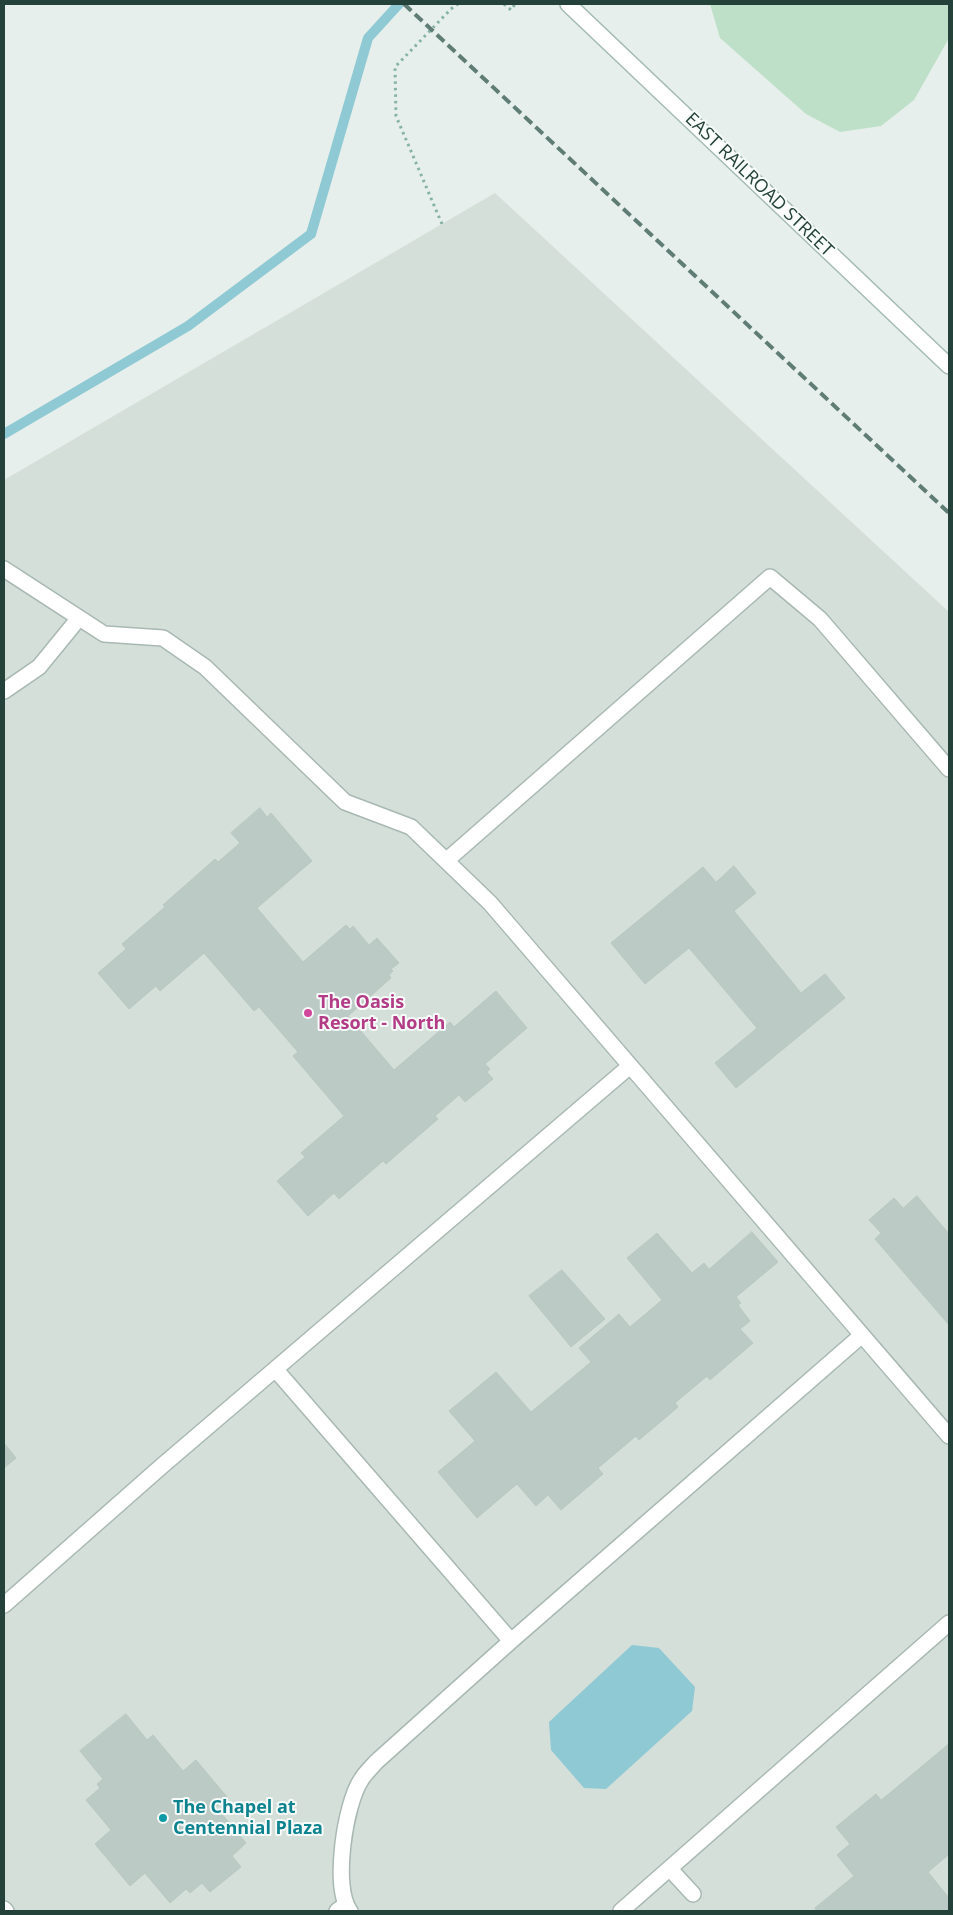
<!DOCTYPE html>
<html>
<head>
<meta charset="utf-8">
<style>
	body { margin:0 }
	#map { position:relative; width:953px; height:1915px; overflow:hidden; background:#e6efeb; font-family:"Open Sans",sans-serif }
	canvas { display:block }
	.frame { position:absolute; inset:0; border:5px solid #24423a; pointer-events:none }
</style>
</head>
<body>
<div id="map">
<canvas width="953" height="1915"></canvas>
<div class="frame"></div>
</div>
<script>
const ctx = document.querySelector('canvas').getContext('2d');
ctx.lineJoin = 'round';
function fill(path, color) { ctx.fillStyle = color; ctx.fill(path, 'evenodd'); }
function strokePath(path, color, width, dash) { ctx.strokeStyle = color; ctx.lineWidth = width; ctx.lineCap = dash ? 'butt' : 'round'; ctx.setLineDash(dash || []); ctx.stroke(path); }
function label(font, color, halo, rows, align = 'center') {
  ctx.font = font + ' "Open Sans",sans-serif'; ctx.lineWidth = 4; ctx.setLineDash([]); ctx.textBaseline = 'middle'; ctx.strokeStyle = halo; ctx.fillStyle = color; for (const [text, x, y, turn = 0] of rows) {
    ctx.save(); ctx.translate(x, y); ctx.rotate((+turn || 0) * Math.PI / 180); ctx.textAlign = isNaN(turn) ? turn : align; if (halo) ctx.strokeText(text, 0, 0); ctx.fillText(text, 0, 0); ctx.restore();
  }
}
fill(new Path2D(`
	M 495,193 L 949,612 L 949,1911 L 4,1911 L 4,480 Z`), '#d4dfda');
fill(new Path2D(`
	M 710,4 L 949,4 L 949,38 L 914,100 L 881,126 L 840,132 L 806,114 L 720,38 Z`), '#bfe0c8');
fill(new Path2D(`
	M 632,1645 L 659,1648 L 695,1687 L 692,1711 L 606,1789 L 584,1788 L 551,1750 L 549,1722 Z`), '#8ec9d4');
strokePath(new Path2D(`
	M 4,434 L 188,326 L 311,234 L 368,38 L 399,4`), '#8ec9d4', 10);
const building = new Path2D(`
	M 260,808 L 267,817 L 271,813 L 312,861 L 257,908 L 303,962 L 346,925 L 350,929 L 353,926 L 369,945 L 377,938 L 399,963 L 391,969 L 393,971 L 389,975 L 391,978 L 348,1016 L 394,1070 L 450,1022 L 454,1027 L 496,991 L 527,1028 L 485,1064 L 490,1069 L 487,1072 L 493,1079 L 465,1102 L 459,1095 L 435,1116 L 438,1119 L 386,1164 L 383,1161 L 339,1199 L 334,1193 L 308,1216 L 277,1181 L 305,1157 L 301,1153 L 344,1116 L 293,1056 L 298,1052 L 259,1007 L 254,1011 L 204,953 L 160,991 L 156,986 L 129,1009 L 98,973 L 126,949 L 122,944 L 165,907 L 163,905 L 215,859 L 218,862 L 240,843 L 231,833 Z
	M 734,866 L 756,893 L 734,911 L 801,993 L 825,974 L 845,998 L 736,1088 L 715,1063 L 757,1028 L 689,948 L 645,984 L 611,943 L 703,867 L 716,882 Z
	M 917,1196 L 949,1234 L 949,1325 L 875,1239 L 881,1233 L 869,1220 L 894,1198 L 903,1208 Z
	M 752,1232 L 778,1262 L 736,1297 L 741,1303 L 738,1305 L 750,1321 L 740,1329 L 753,1343 L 710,1380 L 707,1376 L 675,1403 L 678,1407 L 639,1440 L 636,1436 L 598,1468 L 603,1474 L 561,1510 L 548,1495 L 536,1506 L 517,1484 L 477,1518 L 438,1472 L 475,1441 L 449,1411 L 496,1372 L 531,1412 L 591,1362 L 579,1348 L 619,1314 L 630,1327 L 662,1300 L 627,1258 L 657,1233 L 692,1273 L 704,1263 L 709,1269 Z
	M 562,1270 L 605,1319 L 571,1347 L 529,1296 Z
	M 4,1443 L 16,1458 L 4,1468 Z
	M 126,1714 L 147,1740 L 153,1735 L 183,1771 L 196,1760 L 227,1797 L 216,1807 L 246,1843 L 232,1856 L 241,1867 L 210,1892 L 202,1883 L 190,1893 L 186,1889 L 170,1903 L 145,1873 L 130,1886 L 95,1844 L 111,1830 L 86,1800 L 100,1788 L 97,1784 L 103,1779 L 80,1751 Z
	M 949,1744 L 949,1856 L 948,1855 L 928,1872 L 949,1898 L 949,1911 L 817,1911 L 815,1908 L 854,1876 L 837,1855 L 850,1844 L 836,1827 L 876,1794 L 881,1800 Z`);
fill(building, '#bbcac4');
strokePath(building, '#b8c9c2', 1);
const lane = new Path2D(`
	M 4,569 L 104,634 L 163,638 L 205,667 L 345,802 L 411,827 L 490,903 L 949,1436
	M 4,691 L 39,667 L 79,618
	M 447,860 L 770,577 L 820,619 L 949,769
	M 276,1370 L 511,1641
	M 4,1605 L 163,1465 L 630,1066
	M 670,1869 L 693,1894
	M 4,1909 L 6,1911
	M 350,1911 C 332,1888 345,1804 361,1780 C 365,1773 371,1768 376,1762 L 511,1641 L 862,1335
	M 621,1911 L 949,1623`);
const street = new Path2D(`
	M 337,1911 L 345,1905`);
const secondary = new Path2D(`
	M 568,4 L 949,366`);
strokePath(lane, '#a8b8b2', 18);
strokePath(street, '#a8b8b2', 18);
strokePath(secondary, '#a4bbb3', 18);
strokePath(new Path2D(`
	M 504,4 L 511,10 L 515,4
	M 442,224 L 396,116 L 395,67 L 451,9 L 458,4`), '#86b3a5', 3, [2.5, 4]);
strokePath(lane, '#fff', 15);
strokePath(street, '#fff', 15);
strokePath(secondary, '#fff', 15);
strokePath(new Path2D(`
	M 404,4 L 949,513`), '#5f7d75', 4, [10, 5]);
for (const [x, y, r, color] of [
	[308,1013,5,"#d1479c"],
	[163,1818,5,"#0f9aa8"]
]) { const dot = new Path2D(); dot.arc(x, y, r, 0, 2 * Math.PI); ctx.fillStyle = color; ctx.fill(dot); strokePath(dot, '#f7fbf9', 2); }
label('18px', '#24423a', '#f7fbf9', [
	["EAST RAILROAD STREET",759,185,44]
]);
label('bold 18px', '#b23c85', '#f7fbf9', [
	["The Oasis",318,1003],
	["Resort - North",318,1024]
], 'left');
label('bold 18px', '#0d838f', '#f7fbf9', [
	["The Chapel at",173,1808],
	["Centennial Plaza",173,1829]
], 'left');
</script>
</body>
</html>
